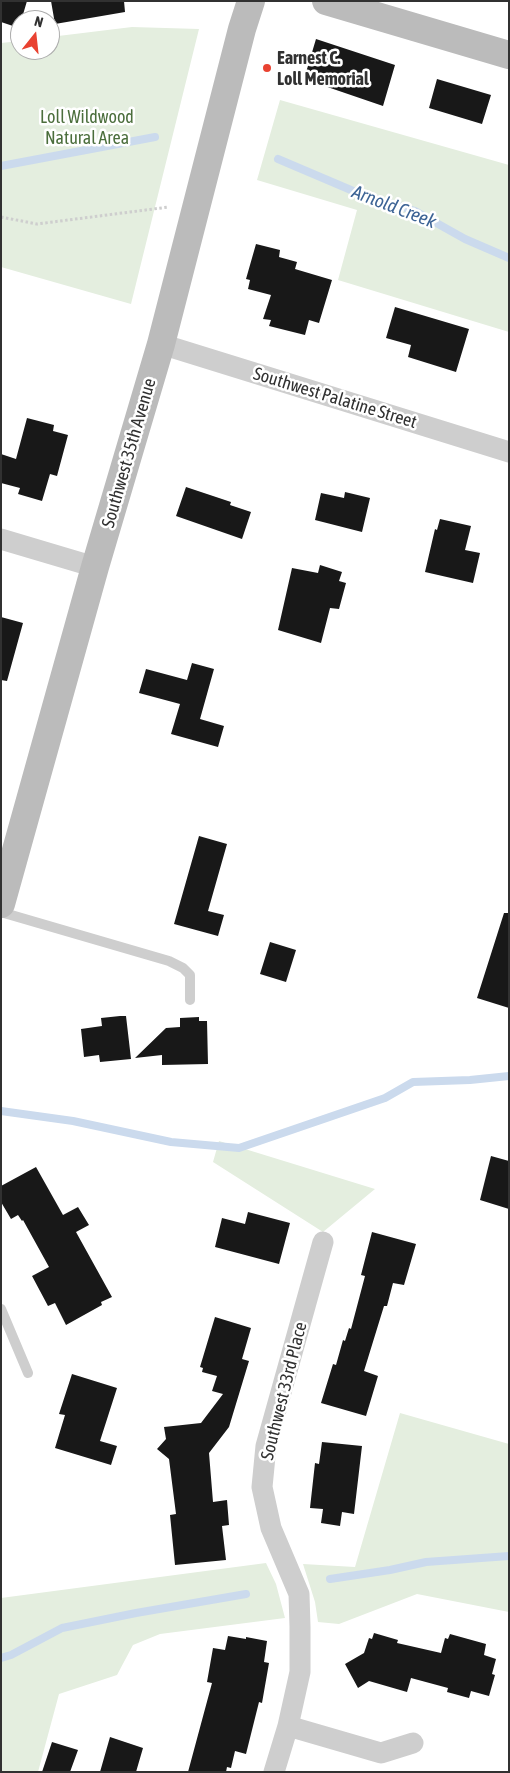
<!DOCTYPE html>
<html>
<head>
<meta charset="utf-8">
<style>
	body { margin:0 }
	#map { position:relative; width:510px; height:1773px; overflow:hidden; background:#fff; font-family:"Asap Condensed",sans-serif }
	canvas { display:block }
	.frame { position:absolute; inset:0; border:2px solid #313131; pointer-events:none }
	.north { position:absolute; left:10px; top:10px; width:50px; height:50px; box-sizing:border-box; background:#fff; border:1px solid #adadad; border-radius:50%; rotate:16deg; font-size:14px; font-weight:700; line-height:20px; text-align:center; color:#313131 }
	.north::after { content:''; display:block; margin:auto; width:18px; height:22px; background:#e94231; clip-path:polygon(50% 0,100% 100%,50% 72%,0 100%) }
</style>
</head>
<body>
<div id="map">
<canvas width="510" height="1773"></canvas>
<div class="frame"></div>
<div class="north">N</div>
</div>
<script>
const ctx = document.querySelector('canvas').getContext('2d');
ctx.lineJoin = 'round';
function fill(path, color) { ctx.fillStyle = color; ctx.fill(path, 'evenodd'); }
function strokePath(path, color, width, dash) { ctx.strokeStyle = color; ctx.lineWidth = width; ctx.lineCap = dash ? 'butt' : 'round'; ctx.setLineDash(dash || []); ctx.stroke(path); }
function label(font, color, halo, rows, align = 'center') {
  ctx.font = font + ' "Asap Condensed",sans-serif'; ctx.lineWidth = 5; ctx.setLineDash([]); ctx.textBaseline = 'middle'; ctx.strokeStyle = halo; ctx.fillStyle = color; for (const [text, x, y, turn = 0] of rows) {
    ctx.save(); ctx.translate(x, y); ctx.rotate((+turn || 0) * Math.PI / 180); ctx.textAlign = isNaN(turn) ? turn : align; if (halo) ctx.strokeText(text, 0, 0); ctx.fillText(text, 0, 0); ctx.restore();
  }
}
fill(new Path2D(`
	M 132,27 L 199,29 L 131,304 L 1,267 L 1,43 L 20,41 L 20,50 L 50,50 L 50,37 Z
	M 280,100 L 509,165 L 509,332 L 338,280 L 357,210 L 257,180 Z
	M 219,1141 L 375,1189 L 323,1232 L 213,1162 Z
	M 400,1413 L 509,1444 L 509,1612 L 417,1594 L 339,1624 L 318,1622 L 315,1602 L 303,1564 L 355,1567 Z
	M 266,1563 L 276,1584 L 285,1618 L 160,1634 L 133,1645 L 117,1675 L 59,1694 L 38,1772 L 1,1772 L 1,1598 Z`), '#e4eedf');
strokePath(new Path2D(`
	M 278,159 L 358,193 L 415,211 L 465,239 L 509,258
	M 1,166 L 155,137
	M 1,1111 L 73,1121 L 171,1142 L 239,1148 L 385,1098 L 413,1082 L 470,1080 L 509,1076
	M 330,1579 L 390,1570 L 426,1562 L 509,1556
	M 1,1658 L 11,1655 L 62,1628 L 136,1613 L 246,1594`), '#cbdaed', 8);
fill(new Path2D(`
	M 1,1 L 27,1 L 19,28 L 1,22 Z
	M 51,1 L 124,1 L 125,12 L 55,24 Z
	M 316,39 L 395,65 L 383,106 L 304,79 Z
	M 437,79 L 491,95 L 482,124 L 429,108 Z
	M 256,244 L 280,250 L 279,257 L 297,262 L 295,269 L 332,280 L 319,323 L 309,320 L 305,335 L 269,326 L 271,320 L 263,319 L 271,295 L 248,289 L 250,280 L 246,279 Z
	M 395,307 L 469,329 L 456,372 L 408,357 L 411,345 L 386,338 Z
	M 27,418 L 54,425 L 53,431 L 68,435 L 57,476 L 50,474 L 42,501 L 18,494 L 20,488 L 1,483 L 1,454 L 16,459 Z
	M 186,487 L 231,502 L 230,505 L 251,512 L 242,539 L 176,516 Z
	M 345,492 L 370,498 L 362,532 L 315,520 L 321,493 L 344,498 Z
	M 440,519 L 471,526 L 465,550 L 480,553 L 473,583 L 425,572 L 435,529 L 437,530 Z
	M 320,565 L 342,572 L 339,581 L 346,583 L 339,609 L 330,608 L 321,643 L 278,630 L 292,568 L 318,573 Z
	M 1,617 L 23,623 L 7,681 L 1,680 Z
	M 192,663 L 214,669 L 200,719 L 224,726 L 218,747 L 171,734 L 180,704 L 139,693 L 146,669 L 187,680 Z
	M 199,836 L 227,844 L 208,911 L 224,915 L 218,936 L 174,924 Z
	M 504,913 L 509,913 L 509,1008 L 477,998 Z
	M 270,942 L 296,950 L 286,982 L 260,974 Z
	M 120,1016 L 126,1016 L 131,1059 L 100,1062 L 99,1055 L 84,1057 L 81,1029 L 102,1026 L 101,1018 Z
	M 199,1017 L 199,1021 L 207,1021 L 208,1064 L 162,1065 L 162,1055 L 135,1058 L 166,1028 L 180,1027 L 180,1018 Z
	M 491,1156 L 509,1161 L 509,1209 L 480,1200 Z
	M 36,1167 L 63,1215 L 78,1207 L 89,1225 L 76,1232 L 112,1297 L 101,1302 L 102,1305 L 66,1325 L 55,1303 L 48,1306 L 32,1276 L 49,1267 L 23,1220 L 22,1221 L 18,1215 L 11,1219 L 1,1202 L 1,1186 Z
	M 248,1212 L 290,1223 L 279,1264 L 215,1247 L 222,1218 L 245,1224 Z
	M 372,1232 L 416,1244 L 404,1285 L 393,1283 L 387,1306 L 384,1306 L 364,1371 L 378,1376 L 366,1416 L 321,1403 L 333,1364 L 336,1365 L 343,1340 L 345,1341 L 349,1328 L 351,1329 L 365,1276 L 361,1275 Z
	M 215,1317 L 251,1328 L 242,1359 L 249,1361 L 229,1427 L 209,1453 L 213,1502 L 227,1500 L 229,1525 L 222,1526 L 226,1560 L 175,1565 L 170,1515 L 176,1514 L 169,1459 L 157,1449 L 166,1439 L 164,1427 L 201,1423 L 223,1394 L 212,1391 L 217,1376 L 202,1372 L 203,1368 L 200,1367 Z
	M 72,1374 L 117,1388 L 100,1441 L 117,1446 L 111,1465 L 55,1448 L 65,1415 L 59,1414 Z
	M 322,1442 L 362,1446 L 354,1514 L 342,1512 L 340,1526 L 321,1523 L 323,1509 L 310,1508 L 315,1463 L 319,1464 Z
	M 374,1633 L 398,1640 L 397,1643 L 441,1653 L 445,1638 L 448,1639 L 450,1634 L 486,1644 L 484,1655 L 496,1659 L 492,1674 L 495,1675 L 489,1696 L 471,1691 L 469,1698 L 447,1692 L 448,1688 L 411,1678 L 407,1692 L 369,1681 L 358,1688 L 345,1664 L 364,1653 L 369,1638 L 372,1639 Z
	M 228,1636 L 246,1639 L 246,1637 L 267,1641 L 264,1662 L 269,1663 L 262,1703 L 259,1702 L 246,1754 L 235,1751 L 231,1768 L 227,1767 L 226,1772 L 188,1772 L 212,1683 L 207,1682 L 213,1648 L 225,1650 Z
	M 110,1737 L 143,1748 L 136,1772 L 100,1772 Z
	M 52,1742 L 78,1750 L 70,1772 L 42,1772 Z`), '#181818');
strokePath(new Path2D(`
	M 1,217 L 37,224 L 169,207`), '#cecece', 3, [2.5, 2.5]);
strokePath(new Path2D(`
	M 1,912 L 169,961 L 183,968 L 190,975 L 190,1000
	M 1,1309 L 28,1373`), '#cecece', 10);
strokePath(new Path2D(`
	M 161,344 L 509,452
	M 1,539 L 95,567
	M 288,1726 L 381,1753 L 413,1743
	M 274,1772 L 288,1726 L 300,1672 L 300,1627 L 299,1594 L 271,1528 L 262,1487 L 266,1446 L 323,1242`), '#cecece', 21);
strokePath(new Path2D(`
	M 326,1 L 509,55
	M 1,904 L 95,567 L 161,344 L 242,29 L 251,1`), '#bbb', 28);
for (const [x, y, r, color] of [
	[267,68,5,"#e94231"]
]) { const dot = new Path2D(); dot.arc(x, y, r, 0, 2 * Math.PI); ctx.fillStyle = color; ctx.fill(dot); strokePath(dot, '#fff', 2); }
label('bold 18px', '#313131', '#fff', [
	["Earnest C.",277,58],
	["Loll Memorial",277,79]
], 'left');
label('18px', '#4b6e3c', '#fff', [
	["Loll Wildwood",87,117],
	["Natural Area",87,138]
]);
label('18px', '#313131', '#fff', [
	["Southwest Palatine Street",335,398,17],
	["Southwest 35th Avenue",129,453,-74],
	["Southwest 33rd Place",284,1391,-76]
]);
label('italic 19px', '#3c6395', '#fff', [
	["Arnold Creek",394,207,21]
]);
</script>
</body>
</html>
